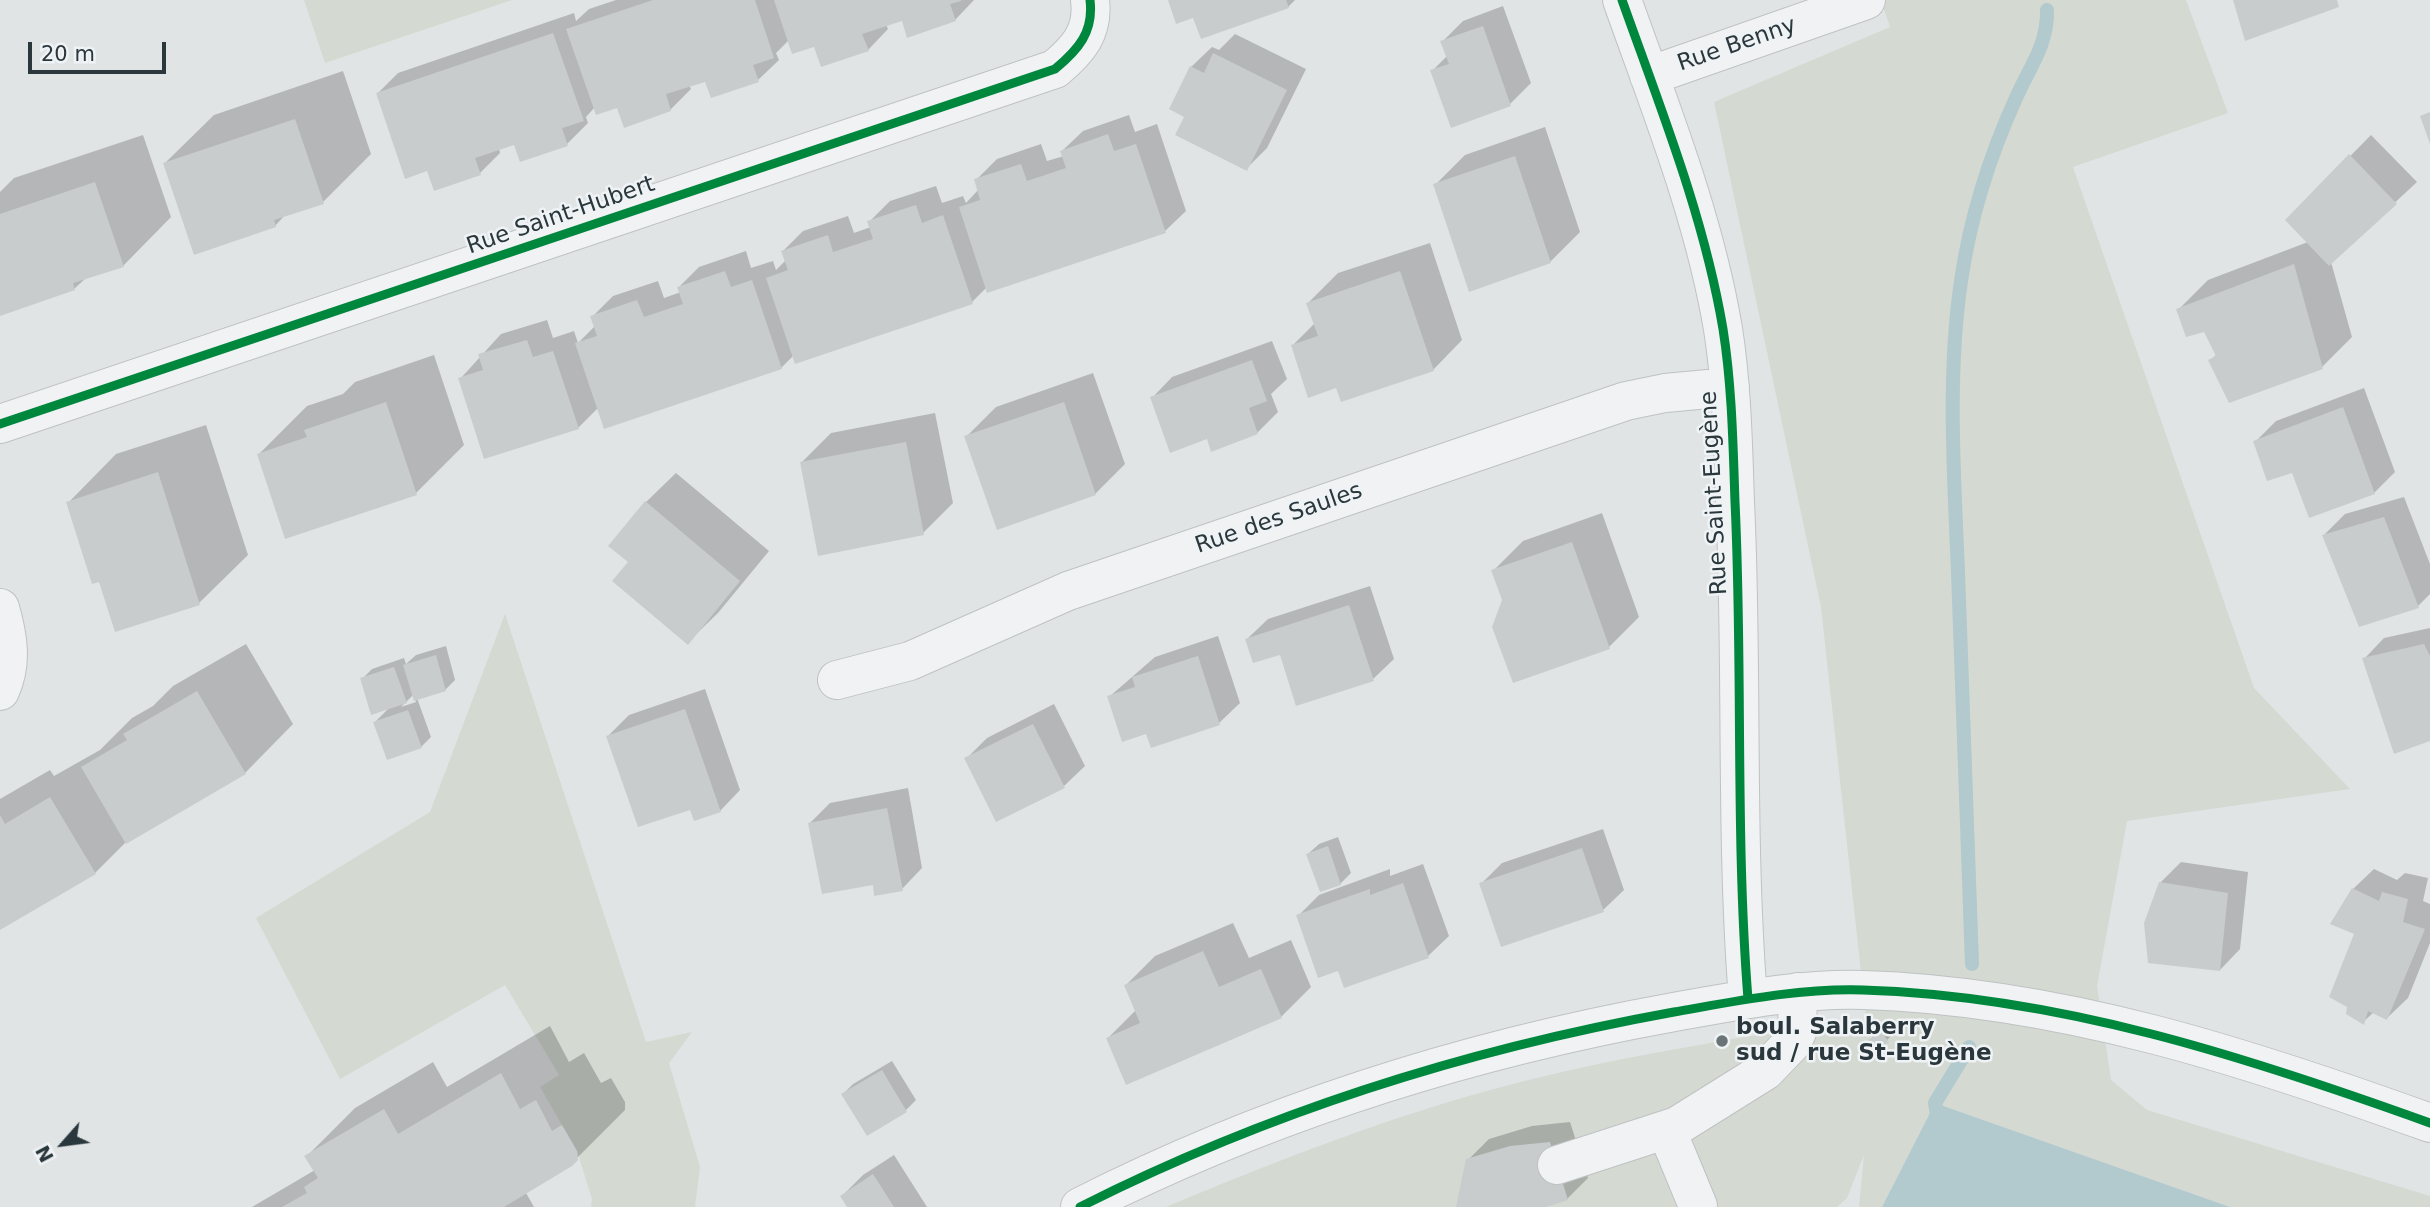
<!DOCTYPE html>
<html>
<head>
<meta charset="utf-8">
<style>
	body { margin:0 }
	#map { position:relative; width:2430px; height:1207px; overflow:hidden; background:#e1e4e5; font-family:"DejaVu Sans",sans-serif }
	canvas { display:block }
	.north { position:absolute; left:28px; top:1109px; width:70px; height:70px; -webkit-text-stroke:5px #eff3f5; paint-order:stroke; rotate:242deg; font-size:19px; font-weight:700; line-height:28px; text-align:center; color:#2a373c }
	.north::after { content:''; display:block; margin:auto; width:24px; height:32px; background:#2a373c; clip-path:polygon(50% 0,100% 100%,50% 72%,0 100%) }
	.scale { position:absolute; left:28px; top:42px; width:138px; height:32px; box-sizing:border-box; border:4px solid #2a373c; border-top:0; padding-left:9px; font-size:21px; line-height:24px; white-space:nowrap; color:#2a373c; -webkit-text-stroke:5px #eff3f5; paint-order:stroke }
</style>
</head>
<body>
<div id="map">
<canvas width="2430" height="1207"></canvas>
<div class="north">N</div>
<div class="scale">20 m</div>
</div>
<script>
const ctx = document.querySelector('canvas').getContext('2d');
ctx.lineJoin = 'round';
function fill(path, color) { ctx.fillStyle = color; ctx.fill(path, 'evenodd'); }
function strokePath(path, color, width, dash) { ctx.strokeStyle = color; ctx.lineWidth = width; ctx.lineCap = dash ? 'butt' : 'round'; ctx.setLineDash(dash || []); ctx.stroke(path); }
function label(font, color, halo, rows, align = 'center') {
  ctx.font = font + ' "DejaVu Sans",sans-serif'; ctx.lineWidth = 5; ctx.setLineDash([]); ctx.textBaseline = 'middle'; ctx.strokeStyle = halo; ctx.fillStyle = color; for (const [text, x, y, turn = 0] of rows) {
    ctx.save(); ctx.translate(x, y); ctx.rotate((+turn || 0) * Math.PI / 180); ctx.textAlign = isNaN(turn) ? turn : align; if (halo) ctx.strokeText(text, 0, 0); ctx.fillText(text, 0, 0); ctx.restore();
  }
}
fill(new Path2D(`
	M 304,0 L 512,0 L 325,63 Z
	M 1881,0 L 2186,0 L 2228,113 L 2073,167 L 2254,688 L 2350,789 L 2127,821 L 2097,986 L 2111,1080 L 2147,1110 L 2430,1196 L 2430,1207 L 2230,1207 L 1935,1103 L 1882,1207 L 1859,1207 L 1864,1155 L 1847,1198 L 1837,1207 L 1166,1207 C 1252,1171 1340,1136 1429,1108 C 1514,1081 1601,1062 1688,1047 C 1748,1036 1807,1025 1867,1027 L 1821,607 L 1714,102 L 1890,27 Z
	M 505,614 L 646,1042 L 692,1032 L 669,1063 L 700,1167 L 695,1207 L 591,1207 L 592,1199 L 577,1151 L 540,1087 L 559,1075 L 505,985 L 340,1079 L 256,918 L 430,812 Z`), '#d4d9d1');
fill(new Path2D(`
	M 1935,1103 L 2230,1207 L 1882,1207 Z`), '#b2c9cd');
fill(new Path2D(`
	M 616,0 L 974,0 L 955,20 L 903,18 L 886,24 L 888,29 L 868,50 L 789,40 L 776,53 L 779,60 L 758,80 L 706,79 L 689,85 L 691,89 L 670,110 L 618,106 L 595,107 L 586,117 L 588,123 L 567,144 L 515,143 L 499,148 L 500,153 L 480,173 L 428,169 L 378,93 L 398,73 L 574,13 L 576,21 L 589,9 Z
	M 1170,0 L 1295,0 L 1288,7 L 1194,16 Z
	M 1503,6 L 1531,83 L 1510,104 L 1452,125 L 1432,71 L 1447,56 L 1442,42 L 1463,21 Z
	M 1235,34 L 1306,69 L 1267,148 L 1246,169 L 1186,116 L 1191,67 L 1212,47 L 1219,50 Z
	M 343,71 L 371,154 L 323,202 L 286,214 L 275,226 L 165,163 L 214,115 Z
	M 1129,115 L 1135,132 L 1157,124 L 1186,211 L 1165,231 L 987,287 L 972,302 L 794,355 L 781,368 L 599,407 L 578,428 L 460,379 L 501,334 L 547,320 L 553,338 L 574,331 L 578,343 L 596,325 L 592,317 L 613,296 L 658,281 L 664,298 L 681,292 L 679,287 L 699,267 L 746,251 L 751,268 L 773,261 L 776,270 L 786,260 L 783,251 L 803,231 L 848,216 L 854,233 L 871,227 L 869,222 L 890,201 L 936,186 L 942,203 L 963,196 L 966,203 L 979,189 L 976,180 L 997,159 L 1041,144 L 1047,161 L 1064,156 L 1062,151 L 1083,131 Z
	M 1545,127 L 1580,232 L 1550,262 L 1435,185 L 1465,155 Z
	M 143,135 L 171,217 L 123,266 L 86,278 L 74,289 L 0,314 L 0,192 L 14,178 Z
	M 2371,135 L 2417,182 L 2331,262 L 2352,337 L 2322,367 L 2211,360 L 2217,354 L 2205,330 L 2178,310 L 2208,280 L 2308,242 L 2287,220 Z
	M 1430,243 L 1462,340 L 1433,370 L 1337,386 L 1293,345 L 1315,323 L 1308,303 L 1338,273 Z
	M 1272,341 L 1287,379 L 1271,394 L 1278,412 L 1257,433 L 1208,437 L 1152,398 L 1172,377 Z
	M 434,355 L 464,445 L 416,493 L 259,454 L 307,406 L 343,394 L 355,382 Z
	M 1093,373 L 1125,464 L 1095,494 L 966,437 L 996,407 Z
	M 2364,388 L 2395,472 L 2374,493 L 2293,471 L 2255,442 L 2276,421 Z
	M 935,413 L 953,503 L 923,533 L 801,463 L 831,433 Z
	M 206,425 L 248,555 L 199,603 L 100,580 L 68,503 L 116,454 Z
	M 676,473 L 769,551 L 718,613 L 688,642 L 630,562 L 646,502 Z
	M 2404,497 L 2430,564 L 2430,594 L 2418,606 L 2324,535 L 2345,514 Z
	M 1602,513 L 1639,617 L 1609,647 L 1514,681 L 1503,600 L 1493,571 L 1523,541 Z
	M 1370,586 L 1394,659 L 1373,679 L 1247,639 L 1268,619 Z
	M 2430,628 L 2430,739 L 2364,659 L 2384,638 Z
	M 1218,636 L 1240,703 L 1219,723 L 1147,732 L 1109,697 L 1155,657 Z
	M 246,644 L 293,724 L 245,773 L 125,843 L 95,873 L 0,928 L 0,799 L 50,770 L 54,776 L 100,750 L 132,718 L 153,706 L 173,686 Z
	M 446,646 L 455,680 L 445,690 L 417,698 L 431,737 L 421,747 L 375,722 L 390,707 L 362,679 L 372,669 L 404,658 L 406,664 L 416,655 ZM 414,694 L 416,702 L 401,707 Z
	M 705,689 L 740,790 L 720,811 L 691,807 L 608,736 L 629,715 Z
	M 1054,704 L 1085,766 L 1064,786 L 997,820 L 966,759 L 987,738 Z
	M 908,788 L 922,868 L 902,889 L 874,883 L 810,823 L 830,803 Z
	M 1603,829 L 1624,890 L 1603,910 L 1481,884 L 1502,863 Z
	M 1338,837 L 1351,873 L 1340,884 L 1308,854 L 1319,844 Z
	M 2181,862 L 2248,872 L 2240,949 L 2220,970 L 2160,883 Z
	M 1423,864 L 1449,936 L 1428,956 L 1345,986 L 1340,969 L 1298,916 L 1319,895 L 1390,869 L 1390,876 Z
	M 2374,869 L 2397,880 L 2405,873 L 2428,878 L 2423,901 L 2430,904 L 2430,943 L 2408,998 L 2387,1018 L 2374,1012 L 2363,1022 L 2353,889 Z
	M 1233,923 L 1249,958 L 1291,940 L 1311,987 L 1281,1017 L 1108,1038 L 1136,1010 L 1126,985 L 1155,956 Z
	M 1891,1022 L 1897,1030 L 1887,1040 L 1860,1048 Z
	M 550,1026 L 569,1062 L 584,1053 L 601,1083 L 611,1078 L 625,1102 L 625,1110 L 576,1159 L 525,1191 L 534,1207 L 252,1207 L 315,1170 L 307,1156 L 355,1108 L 433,1062 L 447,1087 Z
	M 892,1061 L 916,1100 L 906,1110 L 843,1094 L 853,1084 Z
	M 1570,1122 L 1588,1178 L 1567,1199 L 1540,1207 L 1457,1207 L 1468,1160 L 1489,1139 L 1532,1126 Z
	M 894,1155 L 927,1207 L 849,1207 L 842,1196 L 863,1175 Z`), '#0003');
strokePath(new Path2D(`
	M 1972,964 C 1967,833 1962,702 1958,572 C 1954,475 1947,376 1961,281 C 1970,219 1990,155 2016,98 C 2029,68 2048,45 2047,10
	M 1938,1120 L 1935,1103 L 1969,1047`), '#b2c9cd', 14);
fill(new Path2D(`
	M 653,0 L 755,0 L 774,58 L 753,65 L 759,82 L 711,98 L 705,82 L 666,94 L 671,111 L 624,128 L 617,108 L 596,115 L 566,29 Z
	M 774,0 L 961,0 L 961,1 L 950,4 L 956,21 L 907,38 L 902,21 L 862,34 L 869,51 L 821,67 L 814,47 L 792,54 Z
	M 1168,0 L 1286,0 L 1289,8 L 1201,39 L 1193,18 L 1176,24 Z
	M 2233,0 L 2337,0 L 2339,7 L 2245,41 Z
	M 1483,26 L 1511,106 L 1451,128 L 1430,70 L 1449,64 L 1440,41 Z
	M 553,33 L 584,121 L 562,128 L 568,146 L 520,162 L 514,145 L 475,158 L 481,175 L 434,191 L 427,171 L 405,179 L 376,93 Z
	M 1213,53 L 1287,90 L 1247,171 L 1175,135 L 1184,117 L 1169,109 L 1190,66 L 1204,73 Z
	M 2430,112 L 2430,144 L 2420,116 Z
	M 295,119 L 324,204 L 274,220 L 276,227 L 194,255 L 163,163 Z
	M 1108,134 L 1114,151 L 1136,144 L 1166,233 L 987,293 L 959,207 L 980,200 L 974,179 L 1021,164 L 1027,181 L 1066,168 L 1060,151 Z
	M 2349,154 L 2397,204 L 2329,266 L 2285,220 Z
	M 1515,156 L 1551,263 L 1469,292 L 1433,184 Z
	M 95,182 L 124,267 L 73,283 L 75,290 L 0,316 L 0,214 Z
	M 916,205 L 922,223 L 943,215 L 973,304 L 795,364 L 766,278 L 788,270 L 781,251 L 828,235 L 833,252 L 873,239 L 867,221 Z
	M 2294,264 L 2323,369 L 2229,403 L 2208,360 L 2216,356 L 2204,332 L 2186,337 L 2176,309 Z
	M 725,271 L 731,287 L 752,280 L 782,369 L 604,429 L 575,343 L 597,336 L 590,316 L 637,300 L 644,317 L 683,304 L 677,287 Z
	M 1400,271 L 1434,371 L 1341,402 L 1336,388 L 1308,398 L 1291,345 L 1318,336 L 1306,303 Z
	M 527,340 L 533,357 L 553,351 L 579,429 L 484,459 L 458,378 L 483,370 L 478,354 Z
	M 1252,360 L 1267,401 L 1249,408 L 1258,434 L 1211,452 L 1207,439 L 1170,453 L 1150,397 Z
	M 386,402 L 417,495 L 285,539 L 257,454 L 307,437 L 304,430 Z
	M 1064,402 L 1096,495 L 997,530 L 964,436 Z
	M 2343,407 L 2375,494 L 2309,518 L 2292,473 L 2267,481 L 2253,441 Z
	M 906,442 L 924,535 L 818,556 L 800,462 Z
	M 158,472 L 200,605 L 115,632 L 99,582 L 92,584 L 66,502 Z
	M 645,501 L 740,581 L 688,645 L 612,581 L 628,562 L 608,546 Z
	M 2384,517 L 2419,608 L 2359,627 L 2322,535 Z
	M 1572,542 L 1610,649 L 1513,683 L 1492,627 L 1502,600 L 1491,570 Z
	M 1349,605 L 1374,681 L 1296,706 L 1280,655 L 1253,663 L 1245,639 Z
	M 2424,644 L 2430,656 L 2430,741 L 2394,754 L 2362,658 Z
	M 436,655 L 446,691 L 414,701 L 403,665 Z
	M 1198,656 L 1220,725 L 1151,748 L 1146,734 L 1122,742 L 1107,696 L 1135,687 L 1132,677 Z
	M 394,667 L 407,703 L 371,715 L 360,678 Z
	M 197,691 L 246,774 L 126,844 L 81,767 L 127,740 L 123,734 Z
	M 685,709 L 721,812 L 694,821 L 690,810 L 638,827 L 606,736 Z
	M 408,710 L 422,748 L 387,760 L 373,722 Z
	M 1033,724 L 1065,788 L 996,822 L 964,758 Z
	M 50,797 L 96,874 L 0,930 L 0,815 L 5,824 Z
	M 887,808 L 903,891 L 874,896 L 873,885 L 822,894 L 808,823 Z
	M 1328,846 L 1341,885 L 1320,892 L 1306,854 Z
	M 1582,848 L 1604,912 L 1501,947 L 1479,883 Z
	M 2159,882 L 2228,893 L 2220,971 L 2148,963 L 2144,923 Z
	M 1403,883 L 1429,958 L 1344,988 L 1338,971 L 1318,978 L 1296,915 L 1370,889 L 1370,895 Z
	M 2352,888 L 2379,901 L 2382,892 L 2408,899 L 2403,922 L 2425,929 L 2387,1020 L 2368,1011 L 2364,1025 L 2346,1014 L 2347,1007 L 2329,997 L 2354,934 L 2330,924 Z
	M 1203,951 L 1219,987 L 1261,969 L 1282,1018 L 1126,1085 L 1106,1038 L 1140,1023 L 1124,985 Z
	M 1881,1031 L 1889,1042 L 1865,1058 L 1857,1048 Z
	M 882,1070 L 907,1112 L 867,1136 L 841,1094 Z
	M 501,1073 L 520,1109 L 536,1100 L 552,1131 L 562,1125 L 577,1151 L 578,1160 L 572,1166 L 504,1207 L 282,1207 L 307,1193 L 304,1187 L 318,1178 L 304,1156 L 384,1109 L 398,1134 Z
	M 1550,1142 L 1568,1200 L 1546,1207 L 1456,1207 L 1466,1159 L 1510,1146 Z
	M 873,1174 L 894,1207 L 847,1207 L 840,1196 Z`), '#c9cccd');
const minor = new Path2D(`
	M 1622,0 C 1660,107 1704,216 1723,329 C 1732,386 1733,444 1735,502 C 1743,668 1735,834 1748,999
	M 1649,76 L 1866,0
	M 0,424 L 1055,69 C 1078,50 1094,32 1090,0
	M 0,608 C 8,636 13,663 0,691
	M 837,680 L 910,661 L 1068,591 L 1626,401 L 1665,393 L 1730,387
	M 1667,1131 L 1698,1206
	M 1557,1165 L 1677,1126 L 1765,1071 L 1791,1044 L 1797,1032 L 1798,992
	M 1080,1207 C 1266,1113 1469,1049 1674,1012 C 1737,1001 1800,988 1863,990 C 2060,996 2247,1057 2430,1123`);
strokePath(minor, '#bfc2c3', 40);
strokePath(minor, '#f0f2f3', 38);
strokePath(new Path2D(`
	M 1622,0 C 1660,107 1704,216 1723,329 C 1732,386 1733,444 1735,502 C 1743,668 1735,834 1748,999
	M 0,424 L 1055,69 C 1078,50 1094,32 1090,0
	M 1080,1207 C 1266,1113 1469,1049 1674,1012 C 1737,1001 1800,988 1863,990 C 2060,996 2247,1057 2430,1123`), '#00873e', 9);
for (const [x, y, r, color] of [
	[1722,1041,7,"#6a7477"]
]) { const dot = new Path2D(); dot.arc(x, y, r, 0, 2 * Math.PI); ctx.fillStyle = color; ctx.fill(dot); strokePath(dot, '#eff3f5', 2.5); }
label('23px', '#2a373c', '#eff3f5', [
	["Rue Benny",1737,45,-19],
	["Rue Saint-Hubert",561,216,-19],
	["Rue Saint-Eugène",1715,493,-93],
	["Rue des Saules",1279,519,-19]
]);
label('bold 23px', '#2a373c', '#eff3f5', [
	["boul. Salaberry",1736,1028],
	["sud / rue St-Eugène",1736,1054]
], 'left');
</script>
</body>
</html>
